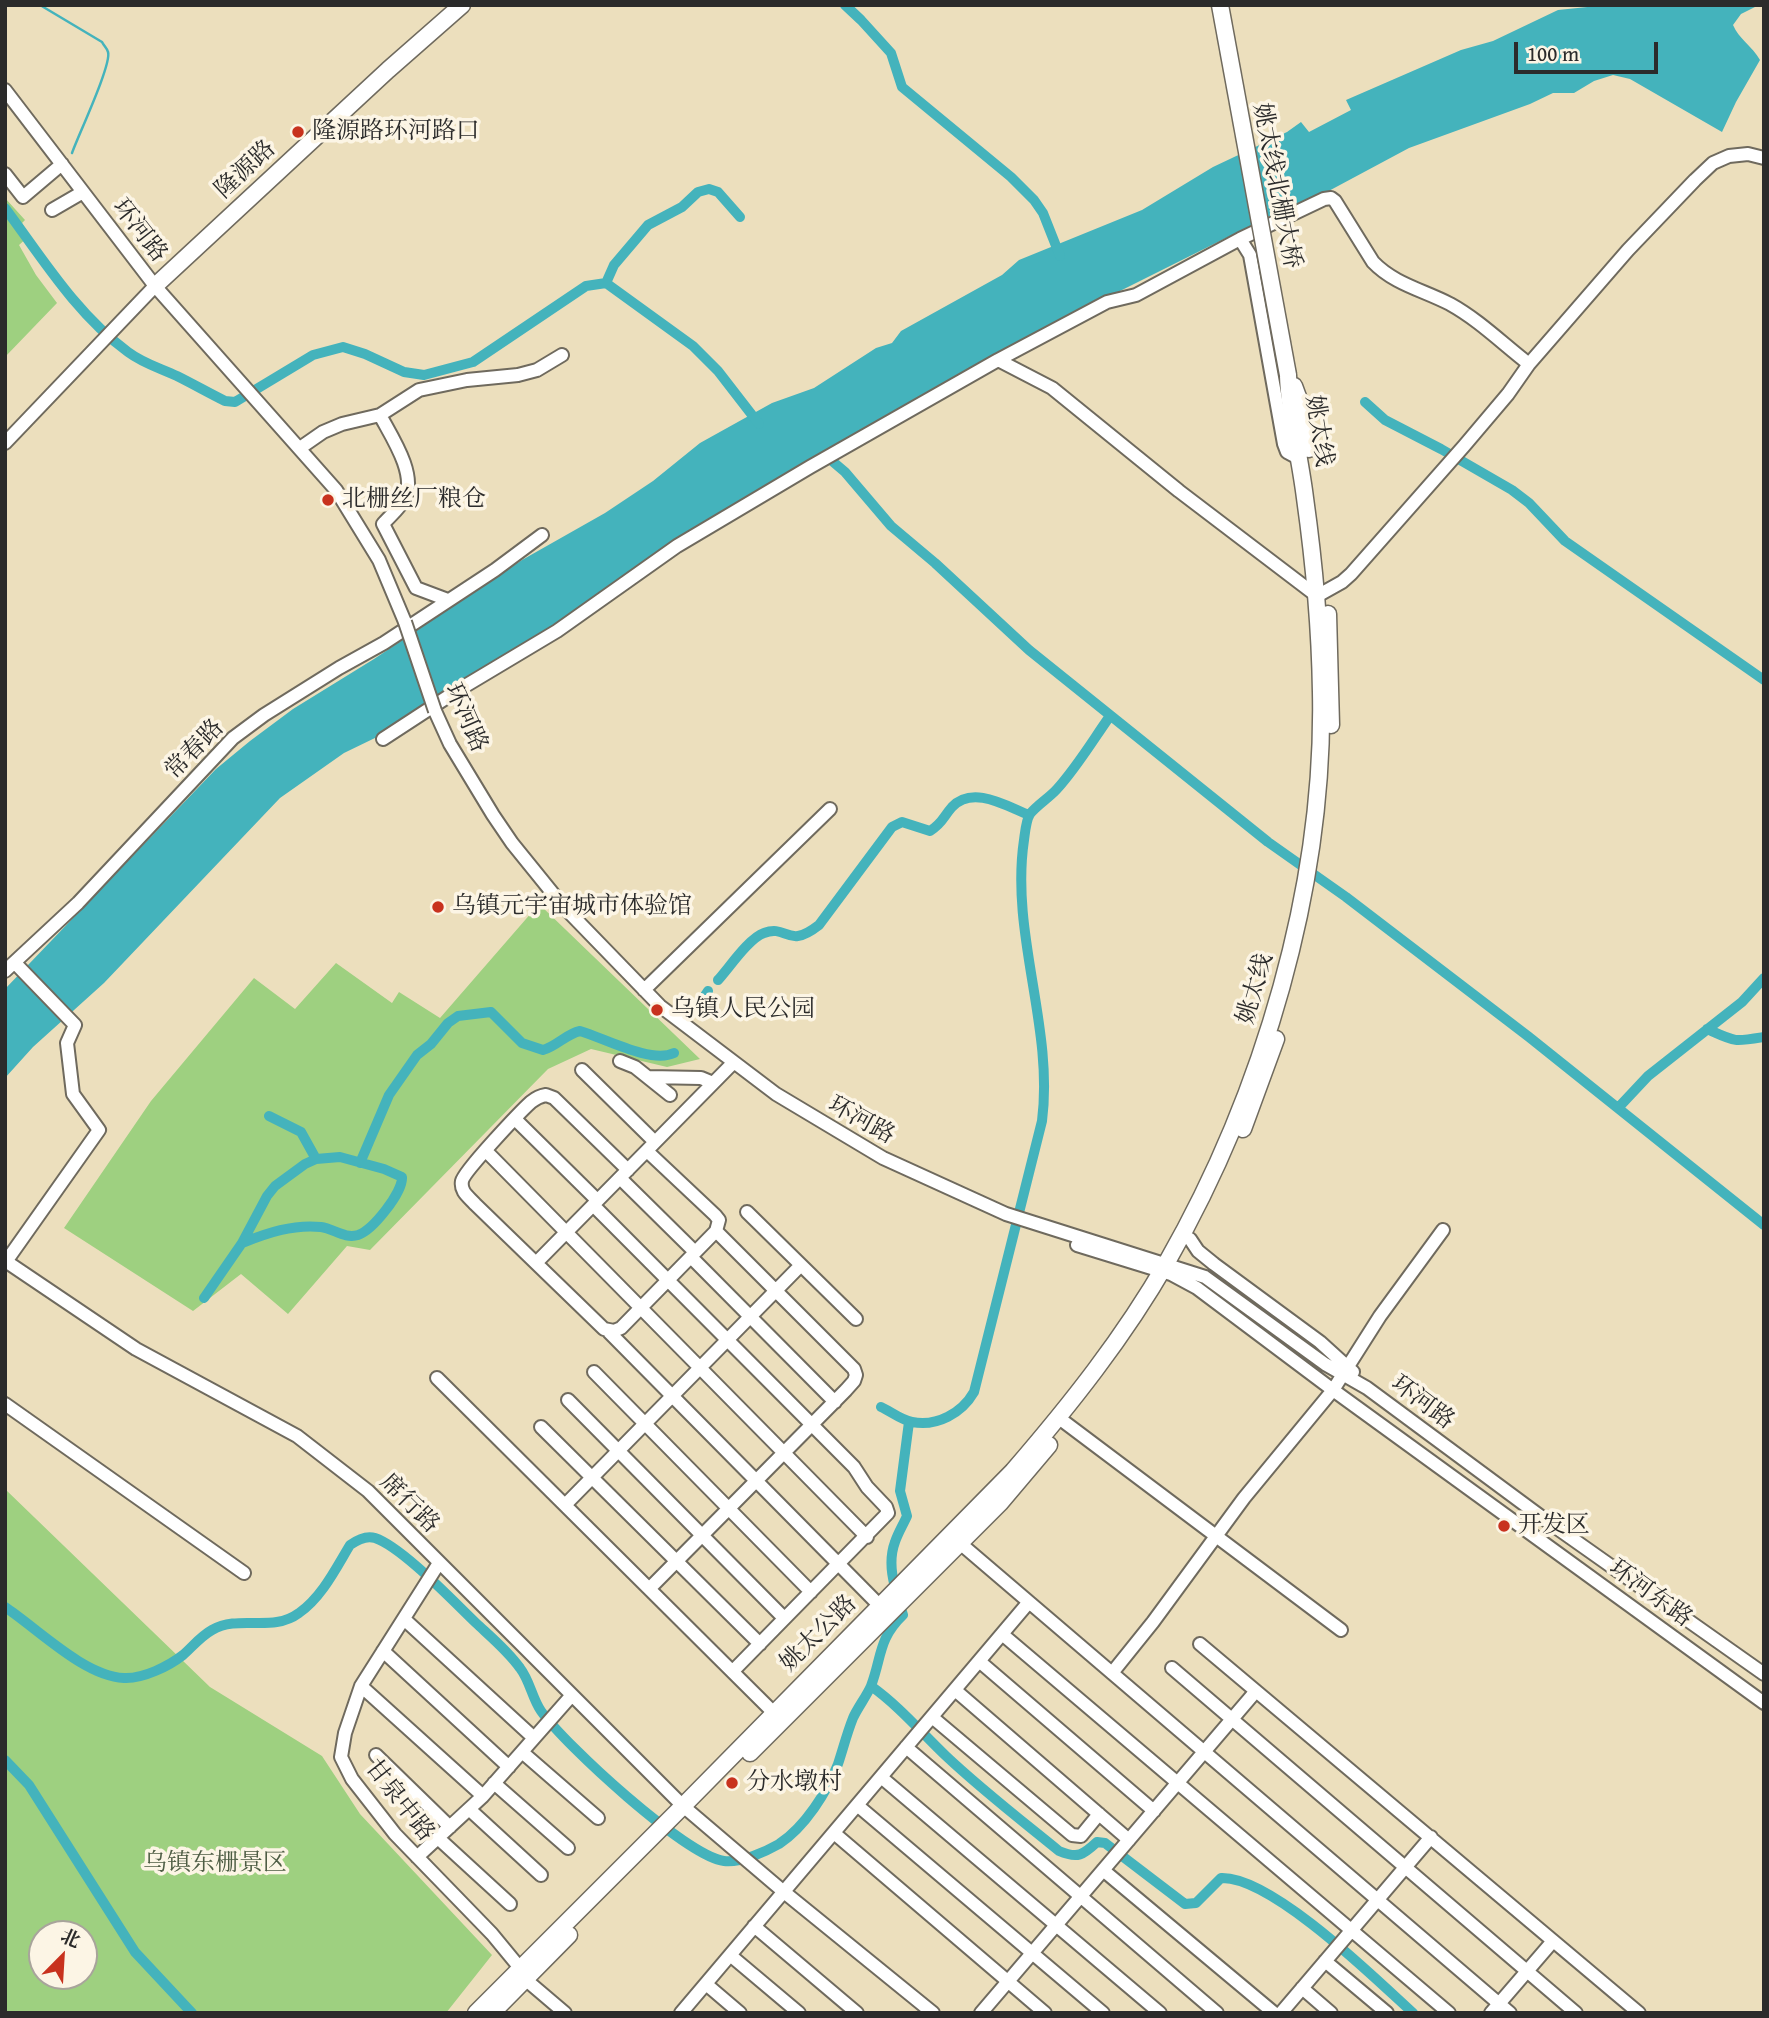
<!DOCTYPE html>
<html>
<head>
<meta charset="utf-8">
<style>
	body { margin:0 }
	#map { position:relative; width:1769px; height:2018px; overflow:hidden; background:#ecdfbd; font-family:"Gentium Book Plus","Noto Serif SC",serif }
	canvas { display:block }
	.frame { position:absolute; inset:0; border:7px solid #2b2b2b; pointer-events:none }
	.north { position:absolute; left:28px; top:1920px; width:70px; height:70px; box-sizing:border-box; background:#fcf5e5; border:2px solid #a8a49b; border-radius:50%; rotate:24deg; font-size:19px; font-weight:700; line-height:28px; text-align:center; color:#2b2b2b }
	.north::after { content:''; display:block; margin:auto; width:24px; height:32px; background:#c8321e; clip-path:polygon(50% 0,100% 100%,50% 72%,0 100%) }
	.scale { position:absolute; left:1514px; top:42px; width:144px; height:32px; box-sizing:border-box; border:4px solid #2b2b2b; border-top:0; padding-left:9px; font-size:21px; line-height:24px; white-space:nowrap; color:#2b2b2b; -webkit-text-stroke:5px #fcf5e5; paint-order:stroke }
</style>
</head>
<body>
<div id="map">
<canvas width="1769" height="2018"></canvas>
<div class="frame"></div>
<div class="north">北</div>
<div class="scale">100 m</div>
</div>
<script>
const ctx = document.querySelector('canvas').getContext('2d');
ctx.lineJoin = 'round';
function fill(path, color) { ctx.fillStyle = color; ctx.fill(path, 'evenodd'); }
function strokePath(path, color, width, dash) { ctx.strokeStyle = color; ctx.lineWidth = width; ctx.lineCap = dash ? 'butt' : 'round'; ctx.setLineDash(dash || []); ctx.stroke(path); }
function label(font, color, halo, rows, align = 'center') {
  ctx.font = font + ' "Gentium Book Plus","Noto Serif SC",serif'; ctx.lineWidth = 7; ctx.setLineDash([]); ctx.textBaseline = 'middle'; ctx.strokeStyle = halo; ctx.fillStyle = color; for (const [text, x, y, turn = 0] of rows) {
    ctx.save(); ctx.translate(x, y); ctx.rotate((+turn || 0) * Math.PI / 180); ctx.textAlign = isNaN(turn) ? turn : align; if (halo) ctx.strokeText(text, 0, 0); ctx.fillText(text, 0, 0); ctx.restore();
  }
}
fill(new Path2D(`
	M 5,198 L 25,220 L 22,223 L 29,236 L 19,245 L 36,275 L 57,303 L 5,357 Z
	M 539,904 L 700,1059 L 667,1067 L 591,1049 L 548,1069 L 370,1250 L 347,1246 L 288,1314 L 241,1274 L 193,1311 L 64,1228 L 151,1101 L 254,978 L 295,1009 L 336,963 L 392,1003 L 399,992 L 440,1018 Z
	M 5,1489 L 210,1687 L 322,1756 L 360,1814 L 492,1955 L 446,2013 L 5,2013 ZM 42,1934 L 84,1934 L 84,1976 L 42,1976 Z`), '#9ed080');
fill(new Path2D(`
	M 1607,5 L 1759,5 L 1741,14 L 1733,25 C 1739,39 1752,46 1760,60 L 1736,102 L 1722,132 L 1630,79 L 1613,75 L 1594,81 L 1574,93 L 1553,93 L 1530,104 L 1409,148 L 1310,201 L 1274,214 L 1084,309 L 593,600 L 377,737 L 344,753 L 280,798 L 104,983 L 33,1047 L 5,1078 L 5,989 L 216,769 L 250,741 L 293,709 L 374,659 L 522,560 L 605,513 L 653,481 L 700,443 L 772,403 L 814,388 L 876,348 L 892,343 L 901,331 L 1002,275 L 1019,260 L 1142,210 L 1213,167 L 1287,132 L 1301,122 L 1309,132 L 1351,110 L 1346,100 L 1461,50 L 1493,41 L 1558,10 Z`), '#44b3bc');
strokePath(new Path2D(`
	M 40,5 L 102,42 C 104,46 107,48 108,52 C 112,64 78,136 72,153`), '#44b3bc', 2.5);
strokePath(new Path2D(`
	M 845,5 L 861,20 L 891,53 L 902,87 L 1011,177 L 1034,200 L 1043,213 L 1060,256
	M 5,208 C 42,258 77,315 128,352 C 144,364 160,368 177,376 C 193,384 209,393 225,401 L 235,402 L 313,355 L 343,347 L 365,354 L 404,372 L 424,375 L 473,362 L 586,286 L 606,283 L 693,346 L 718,371 L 759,424
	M 606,283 L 614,265 L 648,225 L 682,207 L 698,192 L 709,189 L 718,192 L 740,217
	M 1365,402 L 1385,420 L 1441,449 L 1512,490 L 1529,503 L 1565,541 L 1764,680
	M 825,455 L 845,472 L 891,526 L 935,563 L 1029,650 L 1268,842 L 1346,897 L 1529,1037 L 1764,1225
	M 718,980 C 729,968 749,938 764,933 C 788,924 787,950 819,925 L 892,827 L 902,822 L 930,831 C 943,823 943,817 952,807 C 973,785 1006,806 1029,815
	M 698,1006 L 708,991
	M 1707,1029 C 1736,1042 1733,1042 1764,1037
	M 1618,1108 L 1648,1076 L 1742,1002 L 1764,978
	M 269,1116 L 301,1132 L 316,1159
	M 360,1163 L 389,1095 L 417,1055 L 431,1044 L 448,1023 L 458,1016 L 491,1012 L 522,1043 L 543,1050 C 557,1046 566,1034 580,1031 C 604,1038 651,1064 674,1053
	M 204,1298 L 242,1243 L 267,1196 L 275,1186 L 305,1164 L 316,1159 L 340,1157 L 384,1169 L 402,1177 C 403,1192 373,1230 358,1235 C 345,1239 334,1229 321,1227 C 293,1224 267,1233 242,1243
	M 881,1407 C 890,1411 901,1420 912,1422 C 937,1427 962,1413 974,1392 L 1042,1121 C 1054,1027 1010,934 1024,840 C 1025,833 1026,820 1030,814 C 1037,805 1049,798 1057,789 C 1077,767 1093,740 1110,716
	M 5,1607 C 38,1629 84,1676 124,1678 C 143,1679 169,1666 183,1655 C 192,1647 201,1636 212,1630 C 240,1614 272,1633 299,1613 C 322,1597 336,1568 350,1545 C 357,1540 366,1535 375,1538 C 402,1547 453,1601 476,1623 C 491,1637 508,1651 520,1668 C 530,1681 532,1698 541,1711 C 565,1745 686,1856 724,1861 C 741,1863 765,1852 779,1844 C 805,1827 827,1792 838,1764 C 843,1749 847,1733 853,1718 C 858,1707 866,1697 871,1686 C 882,1657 878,1639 903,1615 C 896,1591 886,1566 895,1542 C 898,1533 903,1525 907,1516 L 900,1491 L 909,1422
	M 871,1686 C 899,1706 921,1732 946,1756 C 982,1790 1021,1820 1059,1851 C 1078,1859 1083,1855 1097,1842 L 1105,1843 L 1185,1904 L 1196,1903 L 1221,1878 C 1271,1876 1375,1978 1413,2013
	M 5,1760 L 29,1785 L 135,1952 L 192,2013`), '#44b3bc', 10);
const minor = new Path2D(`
	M 5,90 L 155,286 L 336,490 L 379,560 L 405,622
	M 5,174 L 23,197 L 62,164
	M 52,210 L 83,192
	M 1240,239 L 1250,255 L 1284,444 L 1287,452 L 1300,459
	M 998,360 L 1052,388 L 1179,491 L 1317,596 L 1342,582 L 1351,574 L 1464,446 L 1508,394 L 1529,364 L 1628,250 L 1695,180 L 1713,163 L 1729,156 L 1748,154 L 1764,158
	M 380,415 C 391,436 417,474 405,498 C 400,508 390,516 383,524 L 416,588 L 448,600
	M 5,443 L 155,286
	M 300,448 L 323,432 L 342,424 L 380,415 L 419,390 L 467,380 L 518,375 L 537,370 L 562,355
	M 435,711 L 450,744 L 493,815 L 512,843 L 563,906 L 660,1006 L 776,1094 L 883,1158 L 1006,1214 L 1205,1277 L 1325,1364 L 1367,1388 L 1540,1516 L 1764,1674
	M 383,739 L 455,692 L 557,631 L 677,546 L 810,467 L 998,360 L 1107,302 L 1136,295 L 1240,239 L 1324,199 L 1331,198 L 1335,201 L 1373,262 C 1394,284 1423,290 1450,304 C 1479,320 1503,344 1529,364
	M 5,971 L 78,903 L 233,738 L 264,715 L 339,668 L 384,643 L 495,570 L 542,535
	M 644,990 L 830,809
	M 620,1061 L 635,1067 L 670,1095
	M 582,1070 L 655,1142
	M 649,1077 L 701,1078 L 713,1083
	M 515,1119 L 597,1200
	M 486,1151 L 867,1537
	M 628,1170 L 554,1098 L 546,1095 C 540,1096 536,1098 531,1102 C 521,1111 464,1171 462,1181 C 460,1192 469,1197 475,1204 L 604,1329 L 614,1331 L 621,1328 L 716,1231 L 719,1220 L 715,1215 L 647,1151
	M 620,1178 L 695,1252
	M 593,1205 L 854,1467 L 867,1487 L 886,1507 L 888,1513 L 733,1671
	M 747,1212 L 856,1319
	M 1190,1239 L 1198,1251 L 1214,1264 L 1320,1342 L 1353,1372
	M 1077,1245 L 1171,1274 L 1197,1288 L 1333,1390 L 1764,1703
	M 691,1257 L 835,1402
	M 7,1262 L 136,1349 L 297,1436 L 368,1491 L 683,1806 L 784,1892 L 933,2013
	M 537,1262 L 733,1063
	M 5,1263 L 99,1130 L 73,1094 L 67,1043 L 75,1025 L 15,963
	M 609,1332 L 884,1610
	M 594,1372 L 811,1592
	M 437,1378 L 779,1718
	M 568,1400 L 784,1618
	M 5,1404 L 244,1573
	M 1059,1418 L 1341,1630
	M 541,1427 L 760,1644
	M 566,1504 L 801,1265
	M 954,1538 L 1510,2013
	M 439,1563 L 361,1686 L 345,1733 L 341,1757 L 352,1779 L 395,1834 L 492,1934 L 520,1968 L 525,1979 L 565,2013
	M 650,1588 L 846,1390 L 854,1381 L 856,1375 L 854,1369 L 716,1231
	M 404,1619 L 534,1738
	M 1002,1634 L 1449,2013
	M 1200,1644 L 1639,2013
	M 383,1651 L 509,1767
	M 979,1661 L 1154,1811
	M 1172,1668 L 1576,2013
	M 1112,1673 L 1153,1622 L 1244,1498 L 1333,1390 L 1380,1316 L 1443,1230
	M 361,1686 L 483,1796
	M 955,1690 L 1129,1840
	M 932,1717 L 1072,1835 L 1081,1836 L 1099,1814
	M 906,1747 L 1217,2013
	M 522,1752 L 598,1818
	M 376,1755 L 450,1827
	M 881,1777 L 1160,2013
	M 494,1783 L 568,1848
	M 857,1805 L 1103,2013
	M 469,1809 L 541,1875
	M 834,1833 L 1045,2013
	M 438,1838 L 510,1904
	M 417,1857 L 483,1796 L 572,1695
	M 1103,1870 L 1274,2013
	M 754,1926 L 857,2013
	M 730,1955 L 799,2013
	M 1325,1961 L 1387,2013
	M 706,1984 L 740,2013
	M 1302,1988 L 1331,2013
	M 681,2013 L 1029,1602
	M 981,2013 L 1256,1691
	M 1281,2013 L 1431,1837
	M 1491,2013 L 1553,1941`);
const major = new Path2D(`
	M 155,286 L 388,70 L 462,5
	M 1294,386 L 1301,405 L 1309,449
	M 1328,614 L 1331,725
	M 1243,1129 L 1276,1039
	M 750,1753 L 1000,1503 L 1049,1445
	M 476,2013 L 683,1806 L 1013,1471 C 1070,1405 1124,1337 1167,1262 C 1263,1094 1325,886 1321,692 C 1320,627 1314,562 1305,498 C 1300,457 1289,416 1288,375
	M 492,2013 L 569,1935`);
strokePath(minor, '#6f6a5e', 16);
strokePath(major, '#6f6a5e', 19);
strokePath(minor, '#fff', 12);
strokePath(major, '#fff', 16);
const minorBridge = new Path2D(`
	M 405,622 L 435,711`);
const majorBridge = new Path2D(`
	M 1220,5 L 1288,375`);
strokePath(minorBridge, '#6f6a5e', 16, []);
strokePath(majorBridge, '#6f6a5e', 19, []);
strokePath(minorBridge, '#fff', 12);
strokePath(majorBridge, '#fff', 16);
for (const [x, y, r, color] of [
	[298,132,7,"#c8321e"],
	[328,500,7,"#c8321e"],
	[438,907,7,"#c8321e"],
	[657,1010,7,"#c8321e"],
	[1504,1526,7,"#c8321e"],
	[732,1783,7,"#c8321e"]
]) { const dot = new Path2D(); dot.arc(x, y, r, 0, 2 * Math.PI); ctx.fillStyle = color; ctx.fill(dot); strokePath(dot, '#fcf5e5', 2.5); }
label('24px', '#2b2b2b', '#fcf5e5', [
	["隆源路环河路口",312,132],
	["北栅丝厂粮仓",342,500],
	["乌镇元宇宙城市体验馆",452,907],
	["乌镇人民公园",671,1010],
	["开发区",1518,1526],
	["分水墩村",746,1783]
], 'left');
label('24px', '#2b2b2b', '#fcf5e5', [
	["隆源路",246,170,-43],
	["姚太线北栅大桥",1276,186,79],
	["环河路",139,231,52],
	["姚太线",1318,431,81],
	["环河路",465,718,66],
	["常春路",195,750,-46],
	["姚太线",1256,989,-74],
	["环河路",861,1121,29],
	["环河路",1422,1403,37],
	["席行路",409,1504,45],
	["环河东路",1650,1594,36],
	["姚太公路",819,1634,-45],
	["甘泉中路",399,1801,52]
]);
label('24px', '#4e5d44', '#fcf5e5', [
	["乌镇东栅景区",215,1864]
]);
</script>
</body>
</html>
